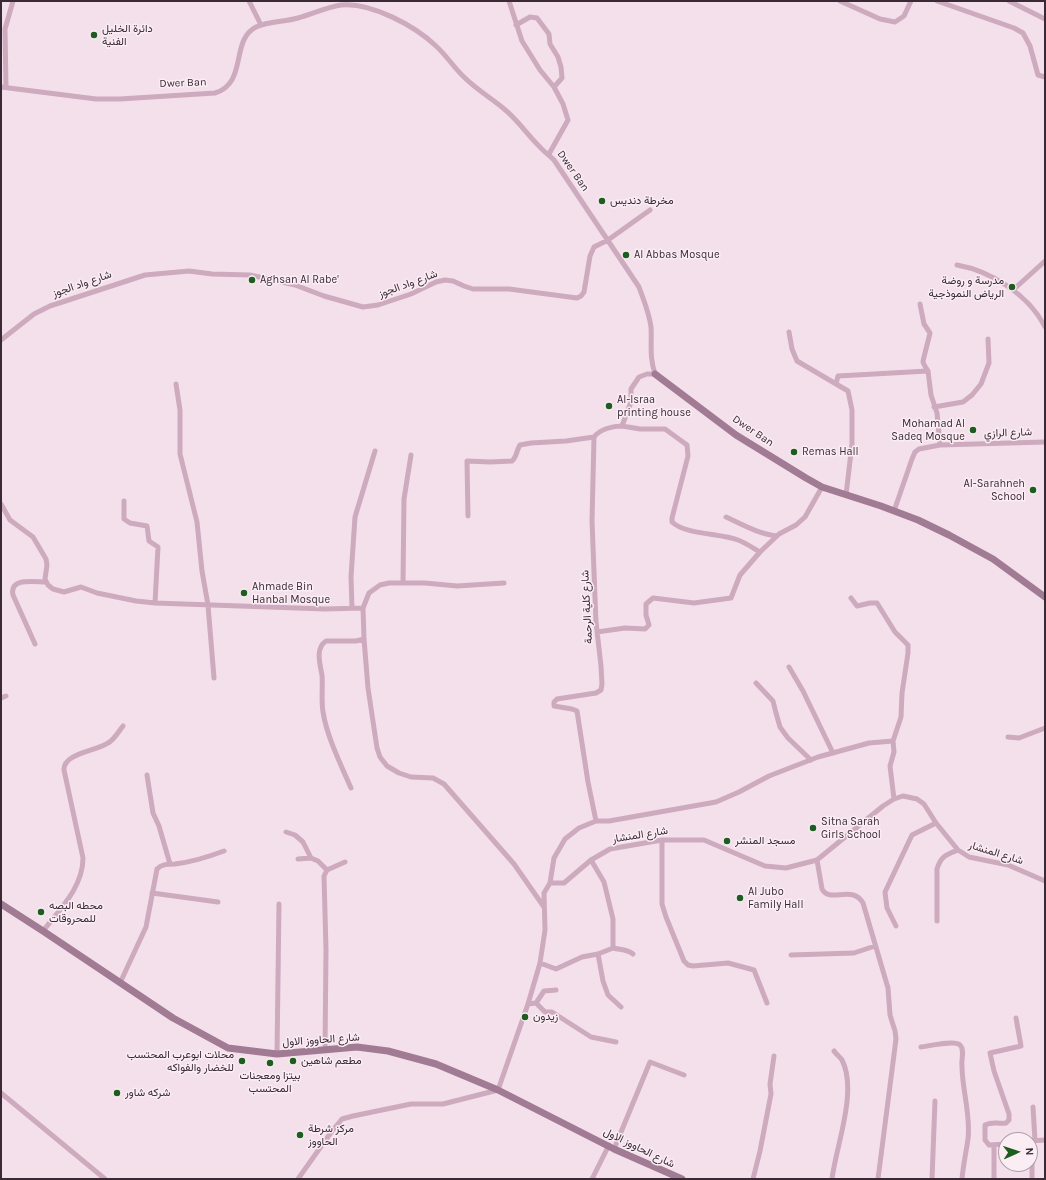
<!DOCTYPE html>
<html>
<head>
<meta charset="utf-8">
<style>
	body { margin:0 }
	#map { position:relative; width:1046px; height:1180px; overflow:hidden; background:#f4e0ea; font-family:Karla,sans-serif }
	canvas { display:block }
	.frame { position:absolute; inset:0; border:2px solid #3a2a36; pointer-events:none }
	.north { position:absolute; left:998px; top:1132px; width:40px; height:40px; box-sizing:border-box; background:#fbedf4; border:1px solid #ae9fa8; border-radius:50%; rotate:87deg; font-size:11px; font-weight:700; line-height:16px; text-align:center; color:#3a2a36 }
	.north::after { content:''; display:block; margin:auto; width:14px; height:18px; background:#1d5e20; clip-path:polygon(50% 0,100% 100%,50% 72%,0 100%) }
</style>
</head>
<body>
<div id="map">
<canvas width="1046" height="1180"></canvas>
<div class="frame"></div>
<div class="north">N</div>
</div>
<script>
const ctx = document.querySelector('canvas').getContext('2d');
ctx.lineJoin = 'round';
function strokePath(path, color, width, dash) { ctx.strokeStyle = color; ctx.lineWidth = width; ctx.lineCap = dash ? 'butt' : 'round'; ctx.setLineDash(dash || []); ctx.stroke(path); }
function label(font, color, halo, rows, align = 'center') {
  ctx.font = font + ' Karla,Vazirmatn,sans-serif'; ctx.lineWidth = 3; ctx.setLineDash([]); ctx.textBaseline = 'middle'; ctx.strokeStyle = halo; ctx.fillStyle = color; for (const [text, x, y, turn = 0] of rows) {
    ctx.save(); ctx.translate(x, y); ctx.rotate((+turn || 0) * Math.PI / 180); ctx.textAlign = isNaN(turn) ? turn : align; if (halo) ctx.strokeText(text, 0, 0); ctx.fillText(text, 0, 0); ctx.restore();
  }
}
strokePath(new Path2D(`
	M 249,1 L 261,25
	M 509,1 L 522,41 L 540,70 L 554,87 L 563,104 L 568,120 L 549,154
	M 840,1 L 880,19 L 895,22 L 904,16 L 911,1
	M 937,1 L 1014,28 L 1023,33 L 1030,46 L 1038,75 L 1045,77
	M 1009,1 L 1045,19
	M 516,25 L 530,17 L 537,18 L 549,34 L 550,44 L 558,57 L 561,67 L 562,78 L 554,87
	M 1,87 L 96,99 L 120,99 L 215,93 C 248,83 230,40 256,27 C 269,21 285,22 298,18 C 312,14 327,7 341,5 C 371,2 415,26 436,46 C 447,56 454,68 465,78 C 476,89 491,98 503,108 C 517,119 526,133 538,145 C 543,151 549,155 554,160 L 639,287 C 644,301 649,312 651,327 C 652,345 649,355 655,374 L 647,374 L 639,377 L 631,389 L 631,402 L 622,426 C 613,426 600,429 594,437 L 592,521 L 596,622 L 601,666 L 602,684 L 601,690 L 596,693 L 557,699 L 554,702 L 554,706 L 572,709 L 577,711 L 588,782 L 596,821
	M 6,88 L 5,29 L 13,1
	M 957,265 C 991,271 1029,295 1045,327
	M 1013,290 L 1045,261
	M 920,304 L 924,324 L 930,333 C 929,338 923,360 923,362 C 924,365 926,368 928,371
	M 789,332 L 792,349 L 797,361 L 848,391 L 852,410 L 852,444 L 846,495
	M 1,340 L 34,314 L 50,306 L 145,275 L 189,271 L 212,274 L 250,275 L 295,285 L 324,296 L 363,307 L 378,305 L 411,294 L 436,282 L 445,280 L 453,281 L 464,286 L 473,289 L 509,289 L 577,298 L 581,296 L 584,292 L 590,256 L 594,247 L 608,240 L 650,210
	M 176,384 L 180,410 L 180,454 L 197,522 L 202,571 L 208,605 L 214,678
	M 836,384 L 838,376 L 928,371 L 931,395 L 937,413 L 940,445
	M 934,407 L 963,402 L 972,395 L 981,384 L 989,363 L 988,339
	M 622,426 L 640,429 L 665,429 L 687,445 L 688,456 L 672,518 L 672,522 C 686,535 720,533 738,540 C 746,543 753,548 760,552
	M 124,501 L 124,519 L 130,523 L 147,526 L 149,541 L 158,547 L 155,603
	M 1,504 L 10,520 L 33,537 L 46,559 L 47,565 L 45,579 L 48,585 L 53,589 L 64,592 L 81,587 L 97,593 L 136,601 L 155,603 L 325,609 L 363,608
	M 894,511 L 912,459 L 915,452 L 919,449 L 940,445 L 1045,442
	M 468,516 L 467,461 L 490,462 L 512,461 C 517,457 516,451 520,445 L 531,443 L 566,441 L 594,437
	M 726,517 C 743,525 759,534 777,536
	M 403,583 L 404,499 L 411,455
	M 504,583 L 457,586 L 425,583 L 389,583 L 380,585 L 369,593 L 363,608 L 364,639 L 368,688 L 377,748 L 380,757 L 387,766 L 399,773 L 411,777 L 433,778 L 444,784 L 514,864 L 544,907
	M 851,598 L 857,606 L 870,603 L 877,603 L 895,632 L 908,645 L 908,653 L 902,693 L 901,717 L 893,741 L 894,752 L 890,766 L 894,799
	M 352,608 L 351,577 L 355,517 L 375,451
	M 597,632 L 625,628 L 645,629 L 649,625 L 646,615 L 646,604 L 653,598 L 694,603 L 731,598 L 740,575 L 760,552 L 779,534 L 796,525 L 805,517 L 822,487
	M 35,644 L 13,595 C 9,577 35,582 46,582
	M 789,667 L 803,691 L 833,753
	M 756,683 L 773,701 L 776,713 L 780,727 L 788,738 L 811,760
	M 1,698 L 6,696
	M 1008,737 L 1019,738 L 1045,728
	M 147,775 L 153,813 L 159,826 L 170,864
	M 351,788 C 341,765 327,737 323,712 C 321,700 323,688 322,675 C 320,664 315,648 326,641 L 356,641 L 364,639
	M 286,832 L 295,835 L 303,842 L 311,858 L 318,861 L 327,870 L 324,876 L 326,950 L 325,1049
	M 662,840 L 662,904 L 666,917 L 684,961 L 688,965 L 693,966 L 728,963 L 754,970 L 767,1003
	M 298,859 L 311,858
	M 817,860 L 822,889 C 830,904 852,884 863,903 L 888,988 L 890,1015 L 895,1031 L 896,1039 L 878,1179
	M 327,870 L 345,862
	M 550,883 L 554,858 L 565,839 L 579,828 L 596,821 L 609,821 L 716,802 L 739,792 L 769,776 L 818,757 L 869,743 L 893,741
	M 152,893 L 218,902
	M 937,921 L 937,869 C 941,856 946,855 958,850
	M 896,926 L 887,908 L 885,892 L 912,835 L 936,823
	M 43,931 C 60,909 83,887 83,858 L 64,770 C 63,753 97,751 108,743 C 114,740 119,731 123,726
	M 613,948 C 620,950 627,949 633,954
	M 598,954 L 603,981 L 608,995 L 621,1007
	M 791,955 L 854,953 L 875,946
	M 540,963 L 556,969 L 582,957 L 598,954 L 613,948 L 613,919 L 604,882 L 591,860
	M 120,983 L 146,927 L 157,869 C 162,864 168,864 175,864 C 192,862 208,857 224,851
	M 536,1003 L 544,991 L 556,990
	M 528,1004 L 536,1003 L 545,1012 L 552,1012 L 591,1037 L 616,1042
	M 921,1047 C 929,1046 955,1040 960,1045 C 965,1050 961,1060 962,1066 C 962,1090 971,1115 968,1139 C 966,1153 963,1166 962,1179
	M 277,1054 L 279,904
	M 1,1093 L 105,1179
	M 1033,1107 L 1035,1141
	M 1030,1141 L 1045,1140
	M 1006,1144 L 989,1145 L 985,1140 L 985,1125 C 993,1121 997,1124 1006,1123 L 1009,1120 L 1009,1114 L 994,1071 L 990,1053 L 1021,1046 L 1016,1018
	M 614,1149 L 650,1062 L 684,1075
	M 1032,1163 L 1032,1179
	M 298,1179 L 332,1131 L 342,1119 L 353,1116 L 411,1104 L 443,1104 L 498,1090 L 528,1004 L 540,963 L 545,930 L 544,893 L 550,883 L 564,883 L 591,860 L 610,849 L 662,840 L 704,840 L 765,866 L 786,868 L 817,860 L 883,806 L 894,799 L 903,796 L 917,799 L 924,804 L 936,823 L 958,850 L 969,857 L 1008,865 L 1045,881
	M 592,1179 L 609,1145
	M 753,1179 L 760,1151 L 771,1094 L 770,1084 L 774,1056
	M 832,1179 C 836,1146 858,1091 842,1060 C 840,1057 836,1054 834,1051
	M 932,1179 L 935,1101
	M 994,1179 L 994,1146`), '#cdaabe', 5);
strokePath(new Path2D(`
	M 655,374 L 736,435 L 806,478 L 822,487 L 881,506 L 918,520 L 949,535 L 993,559 L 1045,597
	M 1,904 L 43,931 L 173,1018 L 228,1048 L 277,1054 L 357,1047 L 388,1051 L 436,1064 L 498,1090 L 614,1149 L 682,1179`), '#a17b94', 7);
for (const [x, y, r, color] of [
	[94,35,4,"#1d5e20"],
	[602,201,4,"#1d5e20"],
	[626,255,4,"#1d5e20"],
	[252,280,4,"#1d5e20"],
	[1012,287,4,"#1d5e20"],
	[609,406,4,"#1d5e20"],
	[973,430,4,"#1d5e20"],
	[794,452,4,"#1d5e20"],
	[1033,490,4,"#1d5e20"],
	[244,593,4,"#1d5e20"],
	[813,828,4,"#1d5e20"],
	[727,841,4,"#1d5e20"],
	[740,898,4,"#1d5e20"],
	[41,912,4,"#1d5e20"],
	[525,1017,4,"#1d5e20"],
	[242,1061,4,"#1d5e20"],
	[293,1061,4,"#1d5e20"],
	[270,1063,4,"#1d5e20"],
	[117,1093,4,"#1d5e20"],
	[300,1135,4,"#1d5e20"]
]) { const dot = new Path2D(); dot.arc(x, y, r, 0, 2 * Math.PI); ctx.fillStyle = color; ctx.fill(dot); strokePath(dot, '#fbedf4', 1.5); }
label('11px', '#3a2a36', '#fbedf4', [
	["دائرة الخليل",102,29],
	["الفنية",102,42],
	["مخرطة دنديس",610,201],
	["Al Abbas Mosque",634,255],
	["Aghsan Al Rabe'",260,280],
	["مدرسة و روضة",1004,281,"right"],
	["الرياض النموذجية",1004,294,"right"],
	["Al-Israa",617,400],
	["printing house",617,413],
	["Mohamad Al",965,424,"right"],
	["Sadeq Mosque",965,437,"right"],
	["Remas Hall",802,452],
	["Al-Sarahneh",1025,484,"right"],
	["School",1025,497,"right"],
	["Ahmade Bin",252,587],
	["Hanbal Mosque",252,600],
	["Sitna Sarah",821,822],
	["Girls School",821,835],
	["مسجد المنشر",735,841],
	["Al Jubo",748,892],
	["Family Hall",748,905],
	["محطه البصه",49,906],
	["للمحروقات",49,919],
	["زيدون",533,1017],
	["محلات ابوعرب المحتسب",234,1055,"right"],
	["للخضار والفواكه",234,1068,"right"],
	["مطعم شاهين",301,1061],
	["بيتزا ومعجنات",270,1076,"center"],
	["المحتسب",270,1089,"center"],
	["شركه شاور",125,1093],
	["مركز شرطة",308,1129],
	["الحاووز",308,1142]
], 'left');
label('11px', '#3a2a36', '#fbedf4', [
	["Dwer Ban",183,83,-2],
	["Dwer Ban",573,171,55],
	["شارع واد الجوز",82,284,-19],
	["شارع واد الجوز",408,284,-20],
	["Dwer Ban",753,431,34],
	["شارع الرازي",1008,433,-2],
	["شارع كلية الرحمة",587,607,-93],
	["شارع المنشار",640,835,-9],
	["شارع المنشار",996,853,17],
	["شارع الحاووز الاول",321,1040,-4],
	["شارع الحاووز الاول",639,1148,26]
]);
</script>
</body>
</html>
